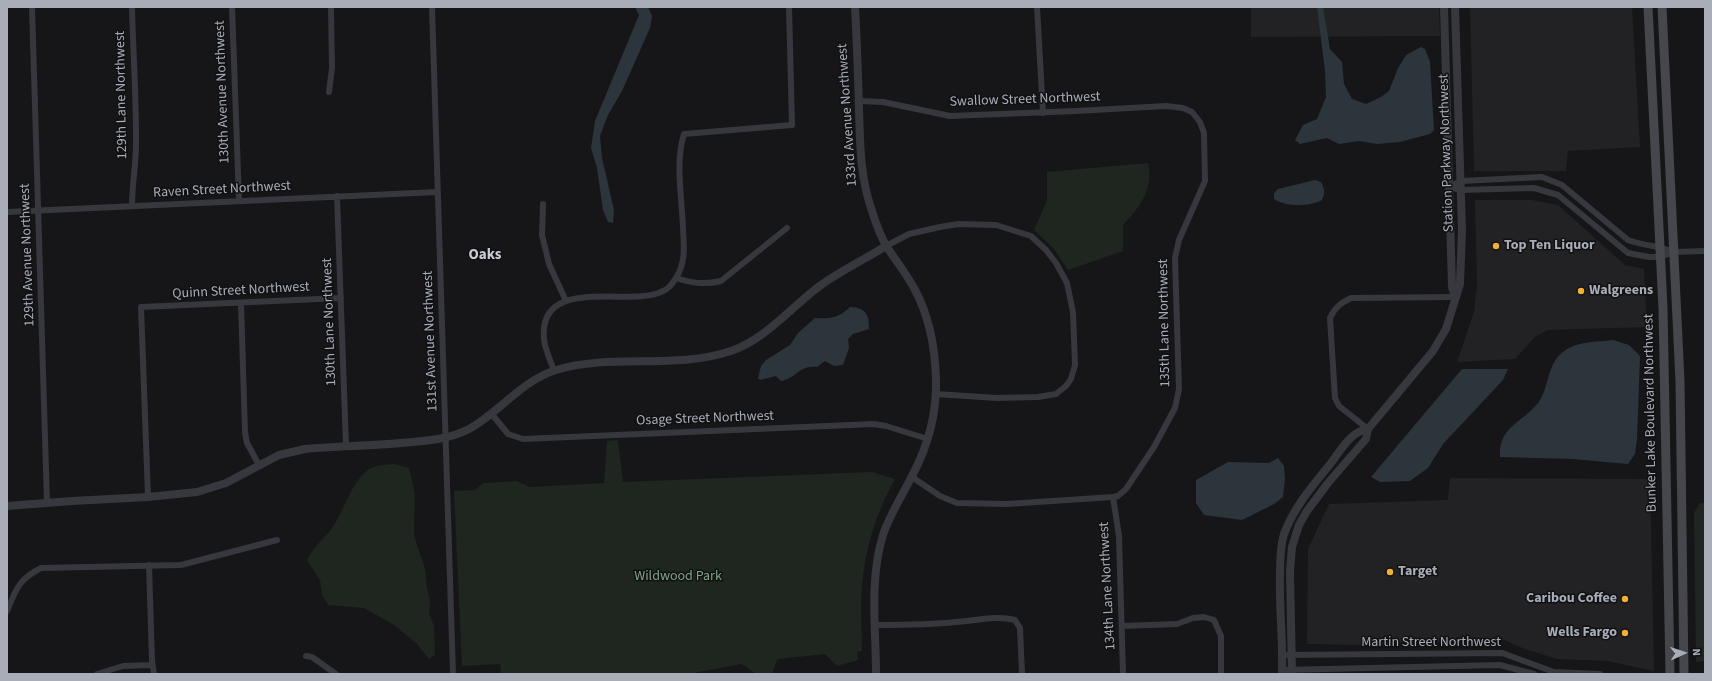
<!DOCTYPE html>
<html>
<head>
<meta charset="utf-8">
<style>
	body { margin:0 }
	#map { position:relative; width:1712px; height:681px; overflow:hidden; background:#161618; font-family:"Source Sans 3",sans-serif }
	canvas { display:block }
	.frame { position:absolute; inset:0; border:8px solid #a8adb8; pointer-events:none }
	.north { position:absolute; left:1664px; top:633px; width:40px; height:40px; -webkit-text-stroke:3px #111113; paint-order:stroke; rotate:87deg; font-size:11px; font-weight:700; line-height:16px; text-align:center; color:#a8adb8 }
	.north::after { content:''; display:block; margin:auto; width:14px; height:18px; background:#a8adb8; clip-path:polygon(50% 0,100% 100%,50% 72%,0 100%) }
</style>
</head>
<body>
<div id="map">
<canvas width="1712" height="681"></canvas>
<div class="frame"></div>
<div class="north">N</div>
</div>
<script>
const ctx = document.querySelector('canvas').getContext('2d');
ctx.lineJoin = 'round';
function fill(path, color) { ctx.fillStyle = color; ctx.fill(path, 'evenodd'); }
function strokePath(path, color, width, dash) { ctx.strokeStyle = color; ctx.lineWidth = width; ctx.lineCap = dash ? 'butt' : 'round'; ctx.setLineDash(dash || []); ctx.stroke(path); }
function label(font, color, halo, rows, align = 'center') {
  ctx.font = font + ' "Source Sans 3",sans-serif'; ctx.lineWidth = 3; ctx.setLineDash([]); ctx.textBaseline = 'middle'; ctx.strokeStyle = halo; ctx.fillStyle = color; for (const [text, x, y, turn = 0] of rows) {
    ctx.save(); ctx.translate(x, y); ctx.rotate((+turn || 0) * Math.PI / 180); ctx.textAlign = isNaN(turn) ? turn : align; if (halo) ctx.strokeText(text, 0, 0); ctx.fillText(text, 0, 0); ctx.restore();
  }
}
fill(new Path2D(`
	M 1251,7 L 1439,7 L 1440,36 L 1251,37 Z
	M 1470,7 L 1632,7 L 1640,147 L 1568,151 L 1566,171 L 1474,171 Z
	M 1475,200 L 1532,200 L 1558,205 L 1625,265 L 1644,269 L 1647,327 L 1548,330 L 1535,337 L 1515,359 L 1457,362 L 1474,312 L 1477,286 Z
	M 1450,478 L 1650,479 L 1654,671 L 1607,661 L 1557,659 L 1525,649 L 1504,640 L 1355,645 L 1307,644 L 1308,549 L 1329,504 L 1448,500 Z`), '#222225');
fill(new Path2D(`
	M 1148,163 C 1154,189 1140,207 1123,225 L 1123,251 L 1068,270 L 1054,249 L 1034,230 L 1047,200 L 1047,172 Z
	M 618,440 L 623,482 L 872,472 L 895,479 C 876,513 865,548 862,587 C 860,608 862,630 862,651 L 857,652 L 858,660 L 837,666 L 825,654 L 779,659 L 777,660 L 772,674 L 756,674 L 742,664 L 688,674 L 501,674 L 500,664 L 462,666 L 454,491 L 475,490 L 484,483 L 517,481 L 529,487 L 604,483 L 607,441 Z
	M 395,464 L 409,468 L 415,494 L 414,536 L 425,569 L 427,589 L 430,601 L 429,613 L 434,626 L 435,655 L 429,659 L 416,643 L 394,625 L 364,608 L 328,605 L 322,595 L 320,580 L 307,560 C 313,547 324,539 332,528 C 345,510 350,484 368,470 C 376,464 387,465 395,464 Z
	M 1705,502 L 1705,661 L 1696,662 L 1694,513 L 1699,504 Z`), '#1e261f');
fill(new Path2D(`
	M 635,7 L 647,7 L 649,9 L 652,16 L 650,28 L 622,91 L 608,115 L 600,136 L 602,158 L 614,210 L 613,223 L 608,222 L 603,210 L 597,168 L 591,148 L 595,121 L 639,15 Z
	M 1317,7 L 1323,7 L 1330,49 L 1342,62 L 1344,84 L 1352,99 L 1366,104 L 1381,97 L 1389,91 L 1398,68 L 1406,55 L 1421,47 L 1425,49 L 1430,62 L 1434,130 L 1430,134 L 1400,142 L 1377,144 L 1359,141 L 1339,144 L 1327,138 L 1300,144 L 1295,140 L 1303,125 L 1317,119 L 1326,97 L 1325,71 Z
	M 1315,180 L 1321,182 C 1325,189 1325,194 1322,200 C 1310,207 1285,207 1274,199 L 1274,193 L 1278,189 Z
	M 850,307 C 866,308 869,314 869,329 L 853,334 L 848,339 L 849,348 L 843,365 L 834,366 L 825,361 L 817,367 C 798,365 796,379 781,381 L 776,376 L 760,380 L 758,378 L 761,366 L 766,360 L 790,345 L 798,333 L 815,318 C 831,319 839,318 850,307 Z
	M 1613,340 L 1629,345 L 1640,356 L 1637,439 L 1635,454 L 1628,464 L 1573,459 L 1500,457 C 1498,427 1522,423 1538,403 C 1550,387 1546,365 1563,352 C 1576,341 1597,342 1613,340 Z
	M 1462,369 L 1508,369 L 1503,380 L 1443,444 L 1428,468 L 1410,481 L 1380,482 L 1371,477 Z
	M 1278,458 L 1284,466 L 1285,479 L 1283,497 L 1274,504 L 1242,520 L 1204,515 L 1196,503 L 1196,480 L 1228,462 L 1269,463 Z`), '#2c353c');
strokePath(new Path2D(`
	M 32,7 L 47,503
	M 232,7 L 239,200
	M 432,7 L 453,674
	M 1037,7 L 1043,113
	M 329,92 L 332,68 L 331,7
	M 859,101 L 883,102 L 950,116 L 1076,111 L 1166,106 L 1183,108 L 1192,112 L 1200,122 L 1204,133 L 1205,181 L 1179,240 L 1175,258 L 1179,389 L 1175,408 L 1154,447 L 1126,489 L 1118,496 L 1113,497 L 1007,504 L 957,503 L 940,496 L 912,477
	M 1449,187 L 1461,190 L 1534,188 L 1558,195 L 1628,253 L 1649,257 L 1660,257 L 1674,252 L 1705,251
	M 1449,187 L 1461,181 L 1542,177 L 1562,185 L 1628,240 C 1644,246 1658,245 1674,252
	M 337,196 L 346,446
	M 543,204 L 542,235 L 549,264 L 566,301
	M 132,206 C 132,182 137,160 136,136 C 136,93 133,50 132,7
	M 7,212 L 437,192
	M 886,246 L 909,234 L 940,227 L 958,224 L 996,225 L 1031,236 L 1046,250 L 1056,263 L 1067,283 L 1073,312 L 1075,365 L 1071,379 L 1066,386 L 1056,394 L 1038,397 L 997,398 L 936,394
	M 676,278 C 692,283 704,285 721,281 L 787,228
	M 241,303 L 245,432 L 247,443 L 259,465
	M 554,371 C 551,361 545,350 544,339 C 538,275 628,307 661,292 C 668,290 672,284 676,278 C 686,262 684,246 683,228 C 682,199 675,161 684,134 L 792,125 L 789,7
	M 491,413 L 508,434 L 523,439 L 874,424 L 886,426 L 928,439
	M 1368,429 L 1339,406 L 1335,398 L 1330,318 C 1335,307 1341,303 1351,298 L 1455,297
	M 148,497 L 141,307 L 341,298
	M 1113,497 L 1119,536 L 1123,674
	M 149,565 L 152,661 L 154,674
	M 7,611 C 16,589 19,579 41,568 L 181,565 L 277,540
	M 875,625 C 902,625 930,625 956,622 C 976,621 996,615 1015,620 L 1020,628 L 1022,674
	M 1122,626 L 1177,624 L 1193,618 L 1204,617 L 1214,620 L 1221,636 L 1221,674
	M 1283,655 L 1502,653 L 1554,672 L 1600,674
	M 306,656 L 312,657 L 336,674
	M 1282,670 L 1500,665 L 1534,674
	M 97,674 L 123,666 L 152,665`), '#37383d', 6);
strokePath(new Path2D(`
	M 855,7 C 857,41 858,74 859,108 C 860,142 860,176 871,208 C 875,221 880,236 887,247 C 896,261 906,273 914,288 C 929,315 935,347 936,379 C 937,413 928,446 912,476 C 902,496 890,514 883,535 C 869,580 876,628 876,674
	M 1444,7 L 1452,287 L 1455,297
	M 7,506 L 72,501 L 148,497 L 197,492 L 226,483 L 279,455 L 305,449 C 337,446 369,446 401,443 C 424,441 448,440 469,429 C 500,412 521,381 556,370 C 612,353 674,370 731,351 C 766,339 791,307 821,285 C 841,271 865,259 886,246
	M 1282,674 C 1283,640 1279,607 1280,573 C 1280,560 1280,547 1284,534 C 1294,507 1313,485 1331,463 C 1341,450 1351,431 1368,429
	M 1292,674 L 1290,571 L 1292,547 L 1299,525 L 1307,511 L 1328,483 L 1366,439 L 1368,429 L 1433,351 L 1446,329 L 1460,284 L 1462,230 L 1455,7`), '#37383d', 8);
strokePath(new Path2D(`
	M 1648,7 L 1663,308 L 1670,674
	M 1662,7 L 1680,381 L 1684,674`), '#45474d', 9);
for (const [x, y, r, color] of [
	[1496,246,4,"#f2b134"],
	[1581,291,4,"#f2b134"],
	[1390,572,4,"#f2b134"],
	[1625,599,4,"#f2b134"],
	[1625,633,4,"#f2b134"]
]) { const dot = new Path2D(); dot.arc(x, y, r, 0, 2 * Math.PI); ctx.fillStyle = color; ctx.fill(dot); strokePath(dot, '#111113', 1.5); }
label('14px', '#a8adb8', '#111113', [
	["130th Avenue Northwest",223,92,-92],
	["129th Lane Northwest",122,95,-91],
	["Swallow Street Northwest",1025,100,-2],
	["133rd Avenue Northwest",848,115,-94],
	["Station Parkway Northwest",1447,153,-92],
	["Raven Street Northwest",222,190,-3],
	["129th Avenue Northwest",28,255,-92],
	["Quinn Street Northwest",241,291,-3],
	["130th Lane Northwest",330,322,-92],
	["135th Lane Northwest",1165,323,-91],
	["131st Avenue Northwest",431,341,-92],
	["Bunker Lake Boulevard Northwest",1651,413,-91],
	["Osage Street Northwest",705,419,-2],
	["134th Lane Northwest",1108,586,-93],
	["Martin Street Northwest",1431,643]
]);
label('bold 14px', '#a8adb8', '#111113', [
	["Top Ten Liquor",1504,246],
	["Walgreens",1589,291],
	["Target",1398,572],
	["Caribou Coffee",1617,599,"right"],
	["Wells Fargo",1617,633,"right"]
], 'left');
label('14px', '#7fa381', '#111113', [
	["Wildwood Park",678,577]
]);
label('bold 15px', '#c9ccd4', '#111113', [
	["Oaks",485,256]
]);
</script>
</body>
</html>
